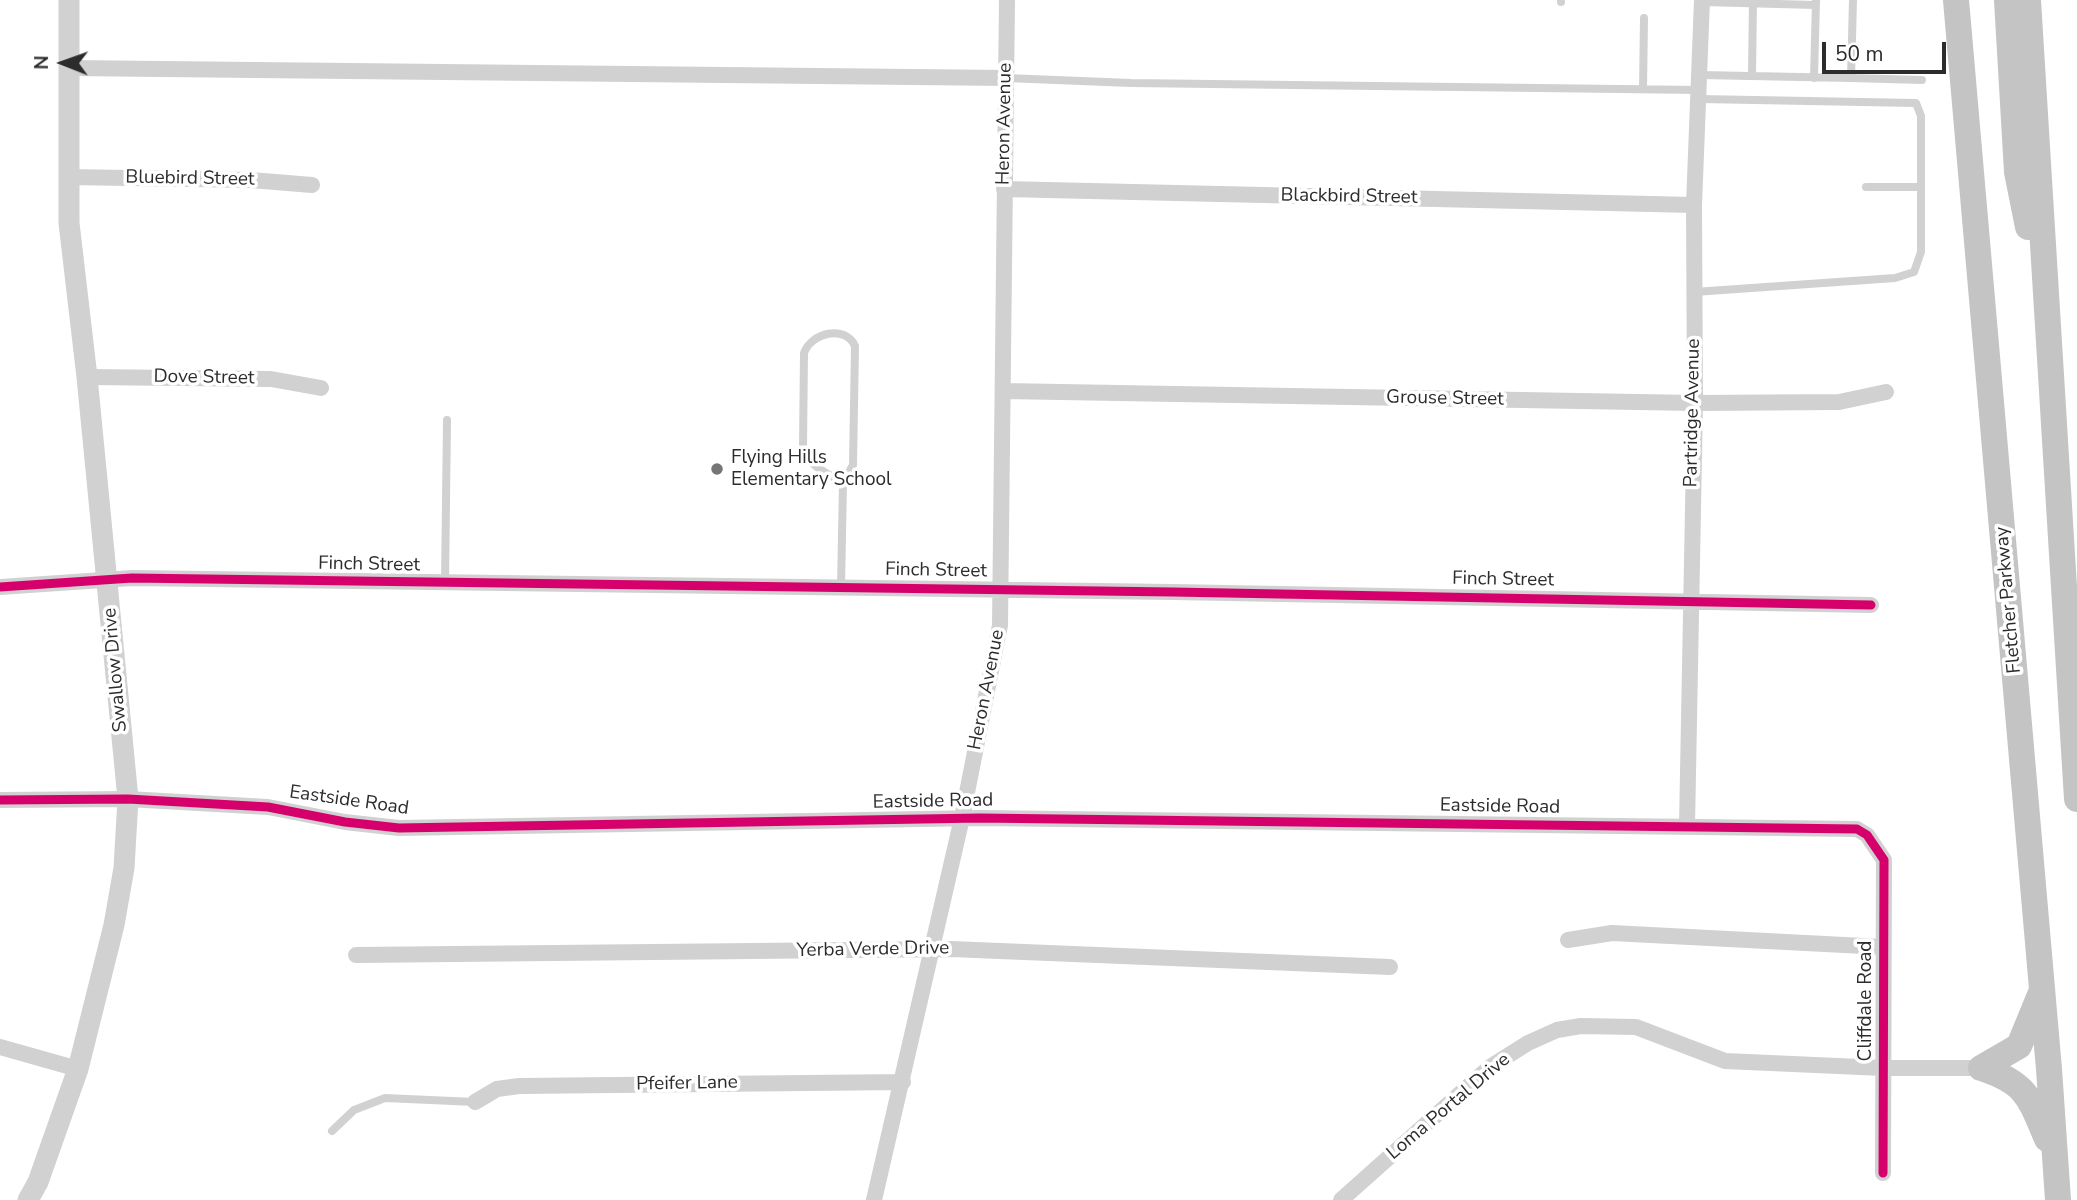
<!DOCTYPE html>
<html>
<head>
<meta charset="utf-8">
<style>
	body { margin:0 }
	#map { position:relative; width:2077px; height:1200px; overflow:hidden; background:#fff; font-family:"Nunito Sans",sans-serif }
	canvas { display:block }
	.north { position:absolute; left:28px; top:28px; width:70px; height:70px; -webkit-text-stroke:5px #fff; paint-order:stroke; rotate:271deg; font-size:19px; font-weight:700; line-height:28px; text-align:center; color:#2c2c2c }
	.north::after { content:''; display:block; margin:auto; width:24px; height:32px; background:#2c2c2c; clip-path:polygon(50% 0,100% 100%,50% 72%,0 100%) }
	.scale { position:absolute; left:1822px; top:42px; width:124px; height:32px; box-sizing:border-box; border:4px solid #2c2c2c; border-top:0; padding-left:9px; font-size:21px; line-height:24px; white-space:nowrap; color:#2c2c2c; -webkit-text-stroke:5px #fff; paint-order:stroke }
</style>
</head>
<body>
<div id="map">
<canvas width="2077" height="1200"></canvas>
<div class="north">N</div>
<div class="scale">50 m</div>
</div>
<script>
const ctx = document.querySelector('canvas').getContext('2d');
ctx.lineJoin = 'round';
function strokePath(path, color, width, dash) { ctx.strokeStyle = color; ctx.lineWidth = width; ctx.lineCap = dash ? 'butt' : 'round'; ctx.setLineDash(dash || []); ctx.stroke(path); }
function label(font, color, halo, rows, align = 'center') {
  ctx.font = font + ' "Nunito Sans",sans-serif'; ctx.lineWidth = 7; ctx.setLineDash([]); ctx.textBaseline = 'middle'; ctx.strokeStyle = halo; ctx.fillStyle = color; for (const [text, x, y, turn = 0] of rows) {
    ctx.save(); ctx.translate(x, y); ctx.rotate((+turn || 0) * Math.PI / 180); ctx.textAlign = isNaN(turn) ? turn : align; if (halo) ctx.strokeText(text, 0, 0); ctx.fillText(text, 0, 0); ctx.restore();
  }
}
strokePath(new Path2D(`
	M 1853,0 L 1851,78 L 1922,80
	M 1561,2 L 1561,0
	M 1702,2 L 1816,5
	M 1700,75 L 1851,78
	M 1752,76 L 1753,0
	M 1006,78 L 1131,83 L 1700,90
	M 1814,78 L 1816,0
	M 1643,89 L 1644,18
	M 1866,187 L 1921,187
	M 1694,292 L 1895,278 L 1914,272 L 1921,252 L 1921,116 L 1916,103 L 1700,99
	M 445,584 L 447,420
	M 841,588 L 843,483 L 853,465 L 855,346 C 845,324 811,333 804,353 L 803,446 C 805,465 828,473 843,483
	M 332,1131 L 354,1110 L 385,1098 L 475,1102`), '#d1d1d1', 8);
strokePath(new Path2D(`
	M 68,68 L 1006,78
	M 68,177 L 251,180 L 312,185
	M 1004,189 L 1694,205
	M 87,377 L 271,379 L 321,388
	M 1003,391 L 1695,403 L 1839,402 L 1886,392
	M 0,587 L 132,578 L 1173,592 L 1871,605
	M 0,800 L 128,799 L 268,807 L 345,822 L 399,828 L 980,818 L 1857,829 L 1867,835 L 1884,860 L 1883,1173
	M 1687,826 L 1695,403 L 1694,205 L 1702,0
	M 1568,940 L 1612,933 L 1883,947
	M 356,955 L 951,949 L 1390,967
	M 0,1047 L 78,1069
	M 475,1102 L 497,1089 L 519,1086 L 903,1082
	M 874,1200 L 962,818 L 1000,625 L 1007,0
	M 1341,1200 L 1490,1067 L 1528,1043 L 1557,1030 L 1581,1026 L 1636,1027 L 1725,1061 L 1883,1068 L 1981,1068`), '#d1d1d1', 16);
strokePath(new Path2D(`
	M 28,1200 L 38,1182 L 78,1069 L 114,925 L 124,868 L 128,799 L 87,377 L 69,223 L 69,0`), '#d1d1d1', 21);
strokePath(new Path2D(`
	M 1956,0 L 2049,1069 L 2058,1200
	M 2007,0 L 2017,172 L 2028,227
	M 2028,0 L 2077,799
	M 1981,1068 C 2027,1083 2029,1097 2047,1139
	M 1981,1068 L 2019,1046 L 2040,995`), '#c4c4c4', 26);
strokePath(new Path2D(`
	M 0,587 L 132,578 L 1173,592 L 1871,605
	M 0,800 L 128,799 L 268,807 L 345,822 L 399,828 L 980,818 L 1857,829 L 1867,835 L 1884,860 L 1883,1173`), '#d6006c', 9);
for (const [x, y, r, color] of [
	[717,469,7,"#767676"]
]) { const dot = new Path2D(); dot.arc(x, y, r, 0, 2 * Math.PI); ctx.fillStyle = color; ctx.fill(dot); strokePath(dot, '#fff', 2.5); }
label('19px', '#2c2c2c', '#fff', [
	["Heron Avenue",1005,124,-89],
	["Bluebird Street",190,179,1],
	["Blackbird Street",1349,197,1],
	["Dove Street",204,378,1],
	["Grouse Street",1445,399,1],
	["Partridge Avenue",1693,413,-89],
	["Finch Street",369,565,1],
	["Finch Street",936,571,1],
	["Finch Street",1503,580,1],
	["Fletcher Parkway",2009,600,-95],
	["Swallow Drive",116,670,-95],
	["Heron Avenue",987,690,-79],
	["Eastside Road",349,801,8],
	["Eastside Road",933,802,-1],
	["Eastside Road",1500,807,1],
	["Yerba Verde Drive",873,950,-1],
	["Cliffdale Road",1866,1001,-90],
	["Pfeifer Lane",687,1084,-1],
	["Loma Portal Drive",1449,1107,-40]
]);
label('19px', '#2c2c2c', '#fff', [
	["Flying Hills",731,458],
	["Elementary School",731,480]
], 'left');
</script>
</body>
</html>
